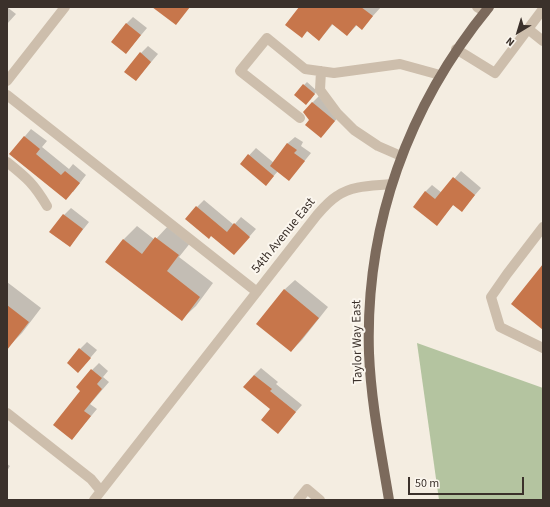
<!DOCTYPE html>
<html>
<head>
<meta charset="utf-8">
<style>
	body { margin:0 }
	#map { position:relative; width:550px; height:507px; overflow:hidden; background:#f4ede1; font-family:"Source Sans 3",sans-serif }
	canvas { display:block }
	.frame { position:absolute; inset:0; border:8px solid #3b312b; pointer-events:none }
	.north { position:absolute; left:498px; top:12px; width:40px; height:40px; -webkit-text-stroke:3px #fbf6ee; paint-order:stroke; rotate:218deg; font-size:11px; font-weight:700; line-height:16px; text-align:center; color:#3b312b }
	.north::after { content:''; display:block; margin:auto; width:14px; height:18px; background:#3b312b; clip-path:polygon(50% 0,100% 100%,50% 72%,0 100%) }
	.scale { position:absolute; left:408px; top:477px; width:116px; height:18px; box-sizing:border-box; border:2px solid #3b312b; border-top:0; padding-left:5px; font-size:12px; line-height:14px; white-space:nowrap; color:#3b312b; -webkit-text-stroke:3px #fbf6ee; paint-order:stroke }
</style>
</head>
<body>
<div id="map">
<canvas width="550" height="507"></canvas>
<div class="frame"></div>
<div class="north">N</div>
<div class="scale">50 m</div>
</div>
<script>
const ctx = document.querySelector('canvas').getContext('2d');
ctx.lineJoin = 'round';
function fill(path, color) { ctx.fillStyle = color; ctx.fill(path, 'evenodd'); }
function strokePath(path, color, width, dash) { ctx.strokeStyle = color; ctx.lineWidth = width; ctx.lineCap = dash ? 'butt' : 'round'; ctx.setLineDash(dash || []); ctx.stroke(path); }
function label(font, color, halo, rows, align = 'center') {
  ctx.font = font + ' "Source Sans 3",sans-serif'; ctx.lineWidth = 4; ctx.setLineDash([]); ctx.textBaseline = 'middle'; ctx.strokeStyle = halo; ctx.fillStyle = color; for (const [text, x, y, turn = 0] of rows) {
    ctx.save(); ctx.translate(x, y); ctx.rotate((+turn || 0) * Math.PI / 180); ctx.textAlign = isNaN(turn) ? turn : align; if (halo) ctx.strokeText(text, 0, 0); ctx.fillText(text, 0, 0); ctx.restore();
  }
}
fill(new Path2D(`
	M 417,343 L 543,388 L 543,500 L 439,500 Z`), '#b4c4a0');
fill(new Path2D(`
	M 7,7 L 16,14 L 7,24 Z
	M 300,7 L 381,7 L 362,28 L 357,25 L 347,35 L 333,24 L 319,40 L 308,31 L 302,36 Z
	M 133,17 L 147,28 L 126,53 L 126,24 Z
	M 148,46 L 158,54 L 136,80 L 141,53 Z
	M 307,82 L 317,91 L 310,100 L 304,85 Z
	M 319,96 L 341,114 L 321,137 L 311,120 L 312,103 Z
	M 31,129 L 47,141 L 42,147 L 69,169 L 73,164 L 86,175 L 73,192 L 10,154 Z
	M 295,137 L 303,142 L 301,146 L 311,153 L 289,180 L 278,171 L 266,185 L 241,164 L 256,148 L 274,163 L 288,143 Z
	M 461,171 L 481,188 L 468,203 L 454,204 L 443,217 L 425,192 L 432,185 L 442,193 Z
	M 204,200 L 234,225 L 241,217 L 256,229 L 234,254 L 211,235 L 197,207 Z
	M 71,208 L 89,222 L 70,246 L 64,215 Z
	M 169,225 L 191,242 L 179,257 L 213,283 L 196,306 L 182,319 L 123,240 L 137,226 L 155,240 Z
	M 295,280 L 328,307 L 302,340 L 291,351 L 284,290 Z
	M 7,282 L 41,308 L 22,333 L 8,347 L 7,346 Z
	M 87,342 L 97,350 L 85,364 L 80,349 Z
	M 99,363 L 108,371 L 103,377 L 109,382 L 90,404 L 97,409 L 72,439 L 92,370 Z
	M 261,368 L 278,382 L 276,384 L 302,405 L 278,432 L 272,409 L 254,375 Z
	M 7,464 L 10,466 L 7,471 Z`), '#0003');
fill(new Path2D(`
	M 152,7 L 190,7 L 176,25 Z
	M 299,7 L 361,7 L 373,16 L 362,30 L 356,25 L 347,36 L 332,24 L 319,41 L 307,31 L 302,38 L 285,25 Z
	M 126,23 L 141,35 L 126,54 L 111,42 Z
	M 140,52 L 151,62 L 136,81 L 124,72 Z
	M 303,84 L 315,94 L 306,105 L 294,95 Z
	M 312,102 L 335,121 L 321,138 L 305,125 L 309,120 L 303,112 Z
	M 24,136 L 40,149 L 36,154 L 61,175 L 65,171 L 80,183 L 66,200 L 9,154 Z
	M 287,143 L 297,150 L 294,153 L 305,161 L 289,181 L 270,166 Z
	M 248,154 L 274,176 L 266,186 L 240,164 Z
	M 453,177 L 475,195 L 462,212 L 453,205 L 437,226 L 413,207 L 425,191 L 435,199 Z
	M 196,206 L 227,232 L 234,223 L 250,237 L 234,255 L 211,236 L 209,239 L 185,219 Z
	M 63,214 L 83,229 L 70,247 L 49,232 Z
	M 155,237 L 179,255 L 167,271 L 200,297 L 182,321 L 105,262 L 123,239 L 142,254 Z
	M 543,264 L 543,330 L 511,304 Z
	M 284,289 L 319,318 L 291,352 L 256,324 Z
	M 7,305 L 29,322 L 7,350 Z
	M 79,348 L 91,358 L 78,373 L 67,363 Z
	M 91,369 L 102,378 L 97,384 L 102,389 L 84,411 L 91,416 L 72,440 L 53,425 L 80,391 L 76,387 Z
	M 254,375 L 272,389 L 270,391 L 296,412 L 278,434 L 261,420 L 270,409 L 243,387 Z`), '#c7764b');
strokePath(new Path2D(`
	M 477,7 L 485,12
	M 528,29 L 543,41
	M 456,49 L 495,73 L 543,9
	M 321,71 L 320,90 L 337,113 L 354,130 L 378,146 L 401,156
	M 7,81 L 65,7
	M 7,95 L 257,292
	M 300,118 L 240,71 L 267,38 L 305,69 L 334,73 L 400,64 L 440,75
	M 7,162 C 27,178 34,184 47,206
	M 543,227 L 507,274 L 491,297 L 500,327 L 543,348
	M 7,413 L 91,479 L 101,491
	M 94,500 L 317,215 C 323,208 329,201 337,196 C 353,185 373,186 391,184
	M 298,500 L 307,489 L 320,500`), '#cdbeac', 10);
strokePath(new Path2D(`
	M 389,500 C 381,451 371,403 369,353 C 365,225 408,106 489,7`), '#7c6a5c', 10);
label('13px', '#3b312b', '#fbf6ee', [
	["54th Avenue East",284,236,-51],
	["Taylor Way East",358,342,-91]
]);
</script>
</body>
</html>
